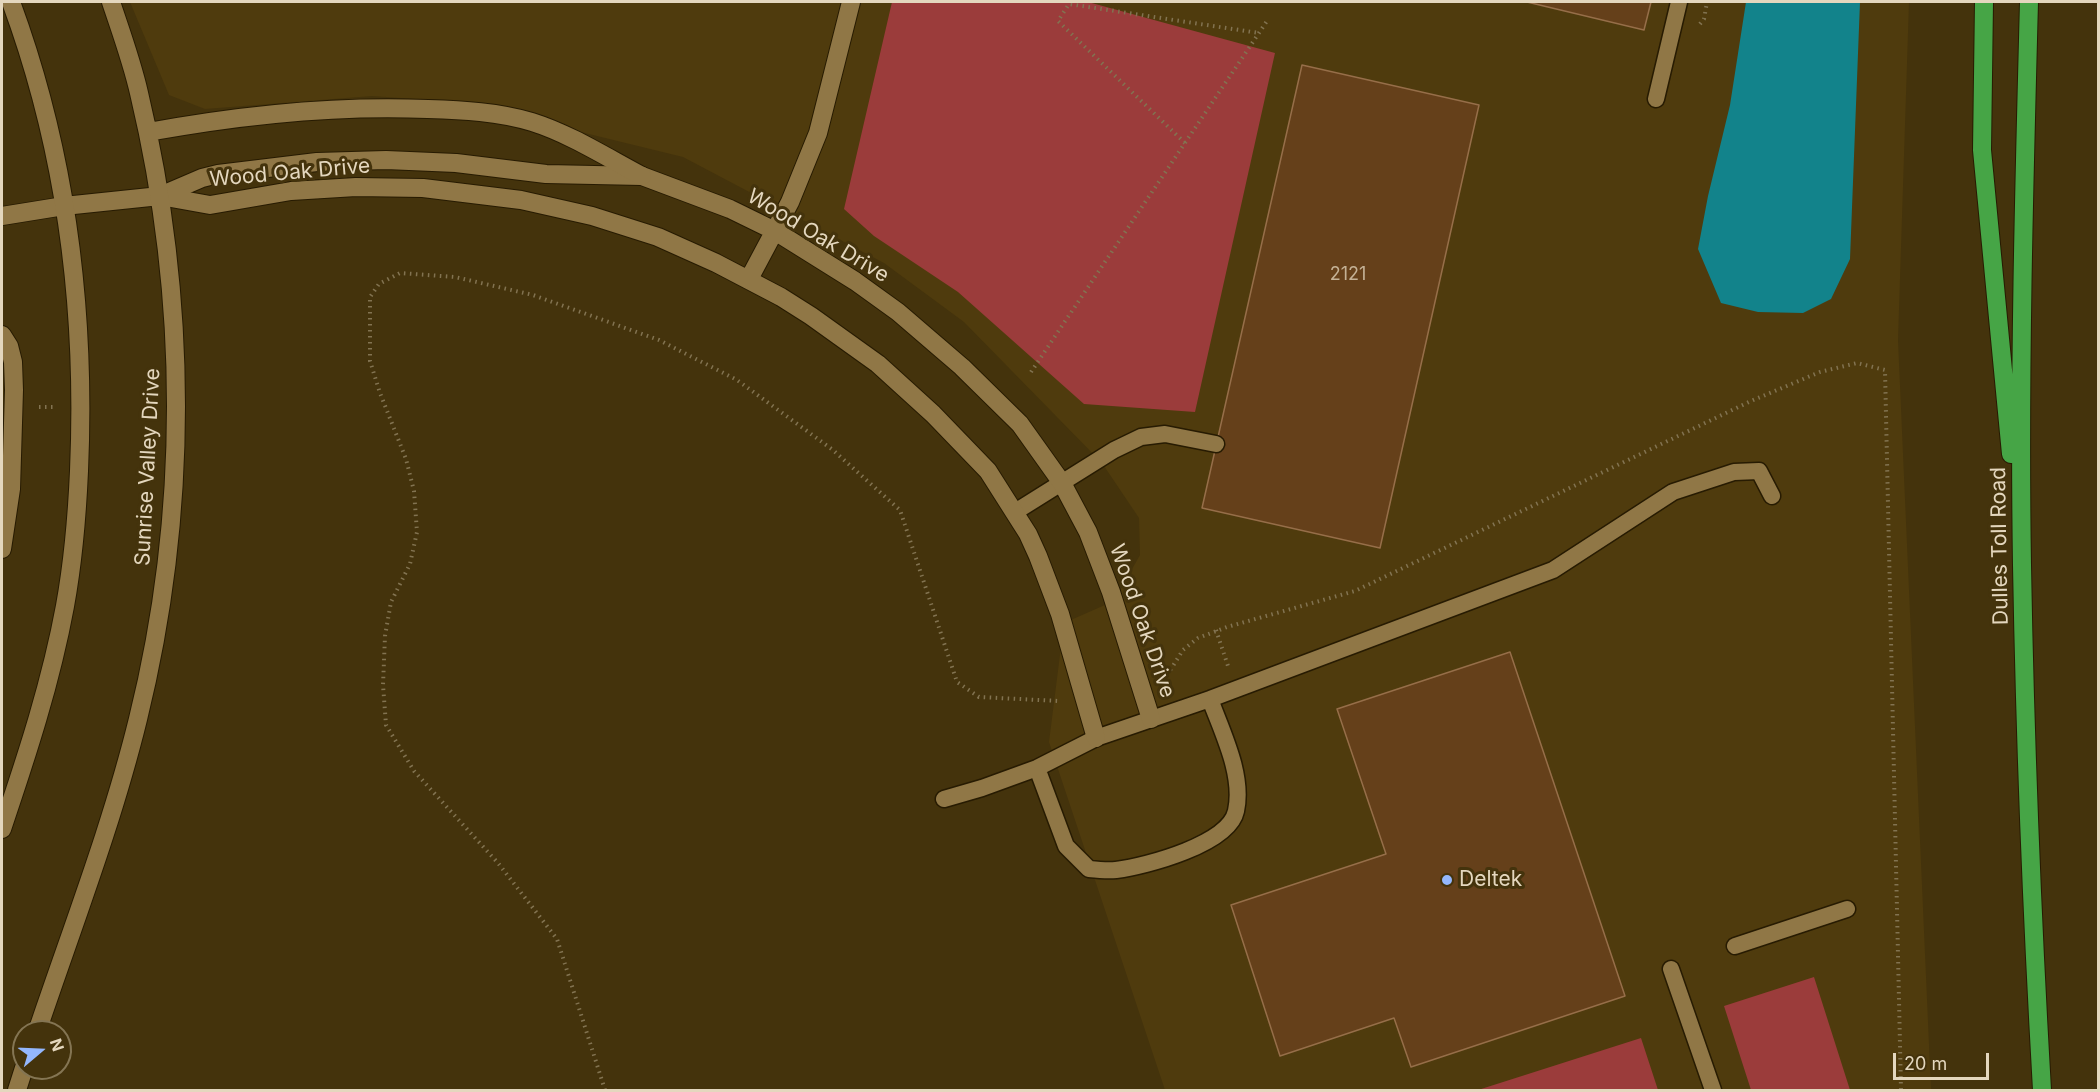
<!DOCTYPE html>
<html>
<head>
<meta charset="utf-8">
<style>
	body { margin:0 }
	#map { position:relative; width:2100px; height:1092px; overflow:hidden; background:#44330c; font-family:Inter,sans-serif }
	canvas { display:block }
	.frame { position:absolute; inset:0; border:3px solid #e4d7be; pointer-events:none }
	.north { position:absolute; left:12px; top:1020px; width:60px; height:60px; box-sizing:border-box; background:#44330c; border:2px solid #847553; border-radius:50%; rotate:71deg; font-size:16px; font-weight:700; line-height:24px; text-align:center; color:#e4d7be }
	.north::after { content:''; display:block; margin:auto; width:21px; height:27px; background:#94b7fd; clip-path:polygon(50% 0,100% 100%,50% 72%,0 100%) }
	.scale { position:absolute; left:1893px; top:1053px; width:96px; height:27px; box-sizing:border-box; border:3px solid #e4d7be; border-top:0; padding-left:8px; font-size:18px; line-height:21px; white-space:nowrap; color:#e4d7be; -webkit-text-stroke:4px #44330c; paint-order:stroke }
</style>
</head>
<body>
<div id="map">
<canvas width="2100" height="1092"></canvas>
<div class="frame"></div>
<div class="north">N</div>
<div class="scale">20 m</div>
</div>
<script>
const ctx = document.querySelector('canvas').getContext('2d');
ctx.lineJoin = 'round';
function fill(path, color) { ctx.fillStyle = color; ctx.fill(path, 'evenodd'); }
function strokePath(path, color, width, dash) { ctx.strokeStyle = color; ctx.lineWidth = width; ctx.lineCap = dash ? 'butt' : 'round'; ctx.setLineDash(dash || []); ctx.stroke(path); }
function label(font, color, halo, rows, align = 'center') {
  ctx.font = font + ' Inter,sans-serif'; ctx.lineWidth = 6; ctx.setLineDash([]); ctx.textBaseline = 'middle'; ctx.strokeStyle = halo; ctx.fillStyle = color; for (const [text, x, y, turn = 0] of rows) {
    ctx.save(); ctx.translate(x, y); ctx.rotate((+turn || 0) * Math.PI / 180); ctx.textAlign = isNaN(turn) ? turn : align; if (halo) ctx.strokeText(text, 0, 0); ctx.fillText(text, 0, 0); ctx.restore();
  }
}
fill(new Path2D(`
	M 130,2 L 1909,2 L 1898,340 L 1931,1090 L 1165,1090 L 1049,742 L 1064,623 L 1114,601 L 1140,555 L 1139,518 L 1102,463 L 964,322 L 884,263 L 683,157 L 458,102 L 372,96 L 205,109 L 169,95 Z`), '#4f3b0d');
fill(new Path2D(`
	M 892,2 L 1088,2 L 1275,53 L 1195,412 L 1084,404 L 958,292 L 874,236 L 844,209 Z
	M 1814,977 L 1850,1090 L 1751,1090 L 1724,1006 Z
	M 1641,1038 L 1658,1090 L 1478,1090 Z`), '#9b3c3b');
fill(new Path2D(`
	M 1746,2 L 1860,2 L 1850,259 L 1831,299 L 1803,313 L 1758,312 L 1721,303 L 1698,249 L 1708,196 L 1730,105 Z`), '#12838b');
const building = new Path2D(`
	M 1527,2 L 1651,2 L 1644,30 Z
	M 1302,65 L 1479,105 L 1380,548 L 1202,508 Z
	M 1510,652 L 1625,996 L 1411,1067 L 1394,1018 L 1280,1056 L 1231,905 L 1386,854 L 1337,709 Z`);
fill(building, '#65401a');
strokePath(building, '#966e49', 1.5);
const lane = new Path2D(`
	M 1656,99 L 1679,2
	M 1015,512 L 1114,450 L 1141,437 L 1165,434 L 1216,444
	M 1037,768 L 1066,846 L 1089,869 C 1098,870 1108,871 1116,870 C 1147,866 1229,844 1236,811 C 1244,775 1222,732 1210,699
	M 944,799 L 982,788 L 1037,768 L 1096,738 L 1210,699 L 1553,570 L 1673,492 L 1734,472 L 1759,471 L 1772,496
	M 1735,946 L 1847,909
	M 1671,969 L 1713,1090`);
const street = new Path2D(`
	M 160,196 L 210,205 L 291,191 L 356,187 L 423,188 L 521,200 L 592,216 L 658,237 L 716,263 L 781,297 L 811,316 L 878,364 L 933,414 L 988,471 L 1028,534 L 1038,556 L 1060,614 L 1096,738
	M 2,216 L 64,206 L 160,196 L 202,178 L 218,174 L 317,162 L 386,160 L 456,163 L 546,174 L 642,176 L 730,209 L 775,231 L 855,281 L 898,312 L 962,367 L 1020,424 L 1062,483 L 1088,532 L 1111,592 L 1151,719
	M 749,279 L 790,202 L 818,133 L 851,2
	M 2,335 L 9,346 L 13,362 L 14,390 L 11,489 L 2,549`);
const secondary = new Path2D(`
	M 148,132 C 241,115 334,105 428,109 C 462,110 499,112 532,122 C 570,134 606,157 642,176
	M 2,829 C 27,755 51,682 65,606 C 73,562 77,516 79,471 C 86,312 66,151 11,2
	M 37,1032 C 72,928 112,825 138,719 C 189,513 188,299 139,93 C 132,62 121,32 111,2
	M 17,1090 L 24,1068`);
const highway = new Path2D(`
	M 1984,2 L 1982,150 L 2011,454
	M 2029,2 C 2024,189 2019,377 2022,565 C 2025,741 2032,916 2042,1090`);
strokePath(lane, '#271b02', 19);
strokePath(street, '#271b02', 20);
strokePath(secondary, '#271b02', 20);
strokePath(highway, '#271b02', 20);
strokePath(new Path2D(`
	M 1700,24 L 1704,19 L 1707,2
	M 1185,143 L 1058,21 L 1069,4 L 1259,33
	M 1031,372 L 1267,21
	M 39,407 L 54,407
	M 1216,630 L 1228,666
	M 1165,673 L 1171,669 L 1183,650 L 1198,638 L 1227,627 L 1355,591 L 1751,401 L 1820,372 L 1857,363 L 1885,370 L 1901,1090
	M 605,1090 L 557,939 L 498,863 L 414,771 L 386,725 L 383,685 L 385,636 L 391,602 L 410,564 L 417,532 L 414,491 L 406,459 L 380,393 L 370,361 L 370,297 L 379,284 L 400,273 L 455,277 L 533,295 L 659,340 L 737,380 L 833,450 L 900,510 L 957,682 L 979,697 L 1059,701`), '#827351', 4, [1.5, 4.5]);
strokePath(lane, '#907746', 16);
strokePath(street, '#907746', 18);
strokePath(secondary, '#907746', 18);
strokePath(highway, '#46a546', 18);
for (const [x, y, r, color] of [
	[1447,880,6,"#94b7fd"]
]) { const dot = new Path2D(); dot.arc(x, y, r, 0, 2 * Math.PI); ctx.fillStyle = color; ctx.fill(dot); strokePath(dot, '#44330c', 2); }
label('18px', '#c4b195', null, [
	["2121",1348,275]
]);
label('21px', '#e4d7be', '#44330c', [
	["Wood Oak Drive",290,173,-5],
	["Wood Oak Drive",818,236,31],
	["Sunrise Valley Drive",148,467,-87],
	["Dulles Toll Road",2000,546,-91],
	["Wood Oak Drive",1142,621,71]
]);
label('21px', '#e4d7be', '#44330c', [
	["Deltek",1459,880]
], 'left');
</script>
</body>
</html>
